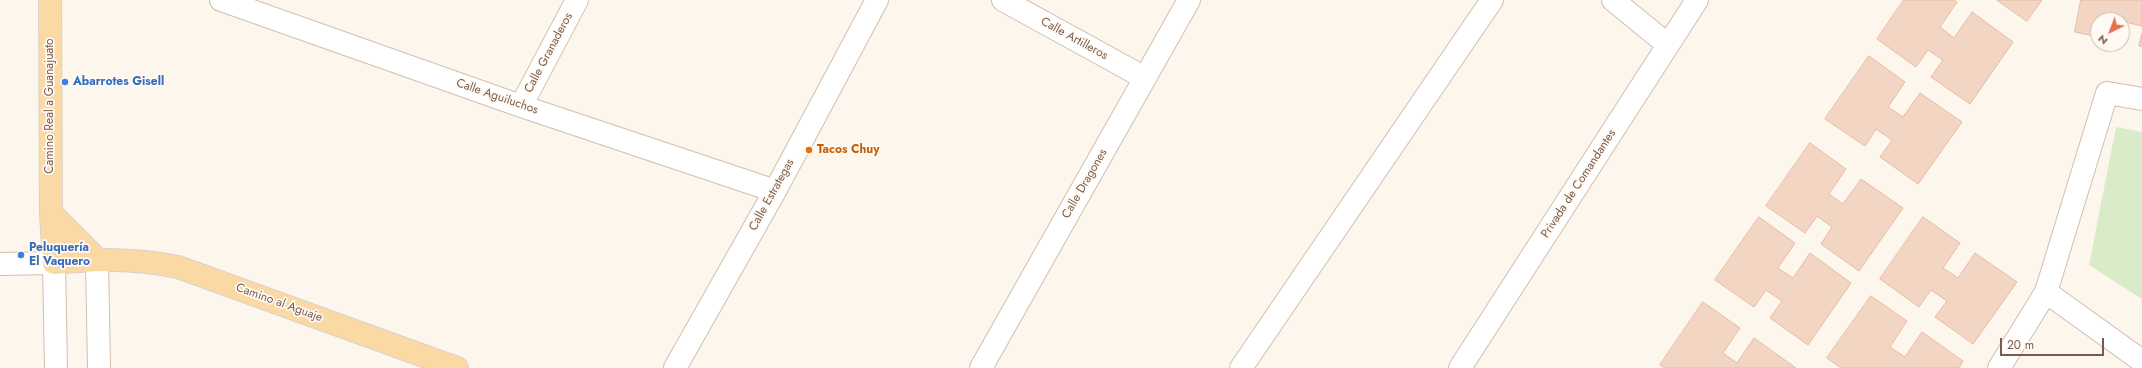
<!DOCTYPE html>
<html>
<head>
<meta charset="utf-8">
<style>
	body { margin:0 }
	#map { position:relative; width:2142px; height:368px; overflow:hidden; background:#fdf6ec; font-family:Jost,sans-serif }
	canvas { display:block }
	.north { position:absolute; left:2090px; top:12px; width:40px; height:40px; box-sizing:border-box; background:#fffaf3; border:1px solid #cabbb1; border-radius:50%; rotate:222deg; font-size:11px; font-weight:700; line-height:16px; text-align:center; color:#7a5c4d }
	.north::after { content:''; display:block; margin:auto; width:14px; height:18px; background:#e76f51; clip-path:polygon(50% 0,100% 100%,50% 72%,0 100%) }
	.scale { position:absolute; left:2000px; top:338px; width:104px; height:18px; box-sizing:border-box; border:2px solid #7a5c4d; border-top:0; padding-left:5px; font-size:12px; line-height:14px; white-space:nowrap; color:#7a5c4d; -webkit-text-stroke:3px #fffaf3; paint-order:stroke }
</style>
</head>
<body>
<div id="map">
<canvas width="2142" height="368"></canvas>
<div class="north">N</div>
<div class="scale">20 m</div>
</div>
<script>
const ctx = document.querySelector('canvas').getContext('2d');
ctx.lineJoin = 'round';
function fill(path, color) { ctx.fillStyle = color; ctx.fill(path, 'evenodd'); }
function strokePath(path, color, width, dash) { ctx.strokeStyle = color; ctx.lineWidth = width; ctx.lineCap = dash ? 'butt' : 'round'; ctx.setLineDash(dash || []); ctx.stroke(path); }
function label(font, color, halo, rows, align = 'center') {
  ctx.font = font + ' Jost,sans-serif'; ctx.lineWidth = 3.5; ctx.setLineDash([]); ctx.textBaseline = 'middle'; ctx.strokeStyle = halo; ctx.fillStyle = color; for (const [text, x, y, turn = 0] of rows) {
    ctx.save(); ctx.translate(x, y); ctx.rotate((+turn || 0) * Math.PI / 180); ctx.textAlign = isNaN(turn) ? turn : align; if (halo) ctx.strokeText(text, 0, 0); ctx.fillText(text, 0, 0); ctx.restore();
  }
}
fill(new Path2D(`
	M 2116,127 L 2142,132 L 2142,299 L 2089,265 Z`), '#d8ecc9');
const building = new Path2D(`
	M 1904,0 L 1954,0 L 1957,2 L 1940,27 L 1954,38 L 1972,12 L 2013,42 L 1970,104 L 1931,77 L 1943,60 L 1928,50 L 1916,67 L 1877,39 Z
	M 1997,0 L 2042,0 L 2027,21 Z
	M 2081,0 L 2142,0 L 2142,26 L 2125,22 L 2122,38 L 2122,20 L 2098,20 L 2098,37 L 2075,32 Z
	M 2142,34 L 2142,47 L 2139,46 Z
	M 1869,56 L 1905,82 L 1888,107 L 1903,117 L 1920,93 L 1962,122 L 1918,184 L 1880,157 L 1892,140 L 1876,129 L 1865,146 L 1825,119 Z
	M 1810,143 L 1846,169 L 1829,194 L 1843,204 L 1861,179 L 1903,208 L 1859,271 L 1821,244 L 1832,227 L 1817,216 L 1805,233 L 1766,206 Z
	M 1759,217 L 1795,243 L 1778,268 L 1793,278 L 1810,253 L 1851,283 L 1808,345 L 1770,318 L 1782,301 L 1766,290 L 1754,307 L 1715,280 Z
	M 1923,217 L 1960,243 L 1943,268 L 1958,278 L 1975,253 L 2017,282 L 1973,344 L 1935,317 L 1947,301 L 1931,290 L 1919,307 L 1880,279 Z
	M 1871,296 L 1907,321 L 1890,347 L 1905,357 L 1922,332 L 1963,361 L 1959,368 L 1841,368 L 1827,358 Z
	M 1703,302 L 1740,328 L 1723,353 L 1737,363 L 1754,338 L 1796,368 L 1665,368 L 1660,365 Z`);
fill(building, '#f3d5c3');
strokePath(building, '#e6bba3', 1);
const minor = new Path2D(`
	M 221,0 L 521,106 L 775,191
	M 1003,0 L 1145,78
	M 1613,0 L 1668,45
	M 521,106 L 577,0
	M 97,259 L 99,368
	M 0,264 L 54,263 L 56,368
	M 2046,292 L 2142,361
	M 675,368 L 775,191 L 877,0
	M 981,368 L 1189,0
	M 1241,368 L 1492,0
	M 1460,368 L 1697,0
	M 1999,368 L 2046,292 L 2107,93 L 2142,99`);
const major = new Path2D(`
	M 50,0 L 51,213 L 54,263 C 98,259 134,258 178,267 L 457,368
	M 51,213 L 97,259`);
strokePath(minor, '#d1beb0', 24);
strokePath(major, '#dad1cd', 24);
strokePath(minor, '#fff', 22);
strokePath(major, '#fbd9a5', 22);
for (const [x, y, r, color] of [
	[65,82,4,"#3f7fe0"],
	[809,150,4,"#e8710a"],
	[21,255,4,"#3f7fe0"]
]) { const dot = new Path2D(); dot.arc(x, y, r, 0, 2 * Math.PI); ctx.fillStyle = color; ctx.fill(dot); strokePath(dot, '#fffaf3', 1.5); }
label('12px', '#7a5c4d', '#fffaf3', [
	["Calle Artilleros",1074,39,29],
	["Calle Granaderos",549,53,-62],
	["Calle Aguiluchos",497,97,19],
	["Camino Real a Guanajuato",50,106,-90],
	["Calle Dragones",1085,184,-60],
	["Privada de Comandantes",1579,184,-57],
	["Calle Estrategas",772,195,-61],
	["Camino al Aguaje",279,303,20]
]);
label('bold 12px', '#366cbe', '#fffaf3', [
	["Abarrotes Gisell",73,82],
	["Peluquería",29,248],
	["El Vaquero",29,262]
], 'left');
label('bold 12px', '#c56008', '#fffaf3', [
	["Tacos Chuy",817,150]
], 'left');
</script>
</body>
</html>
